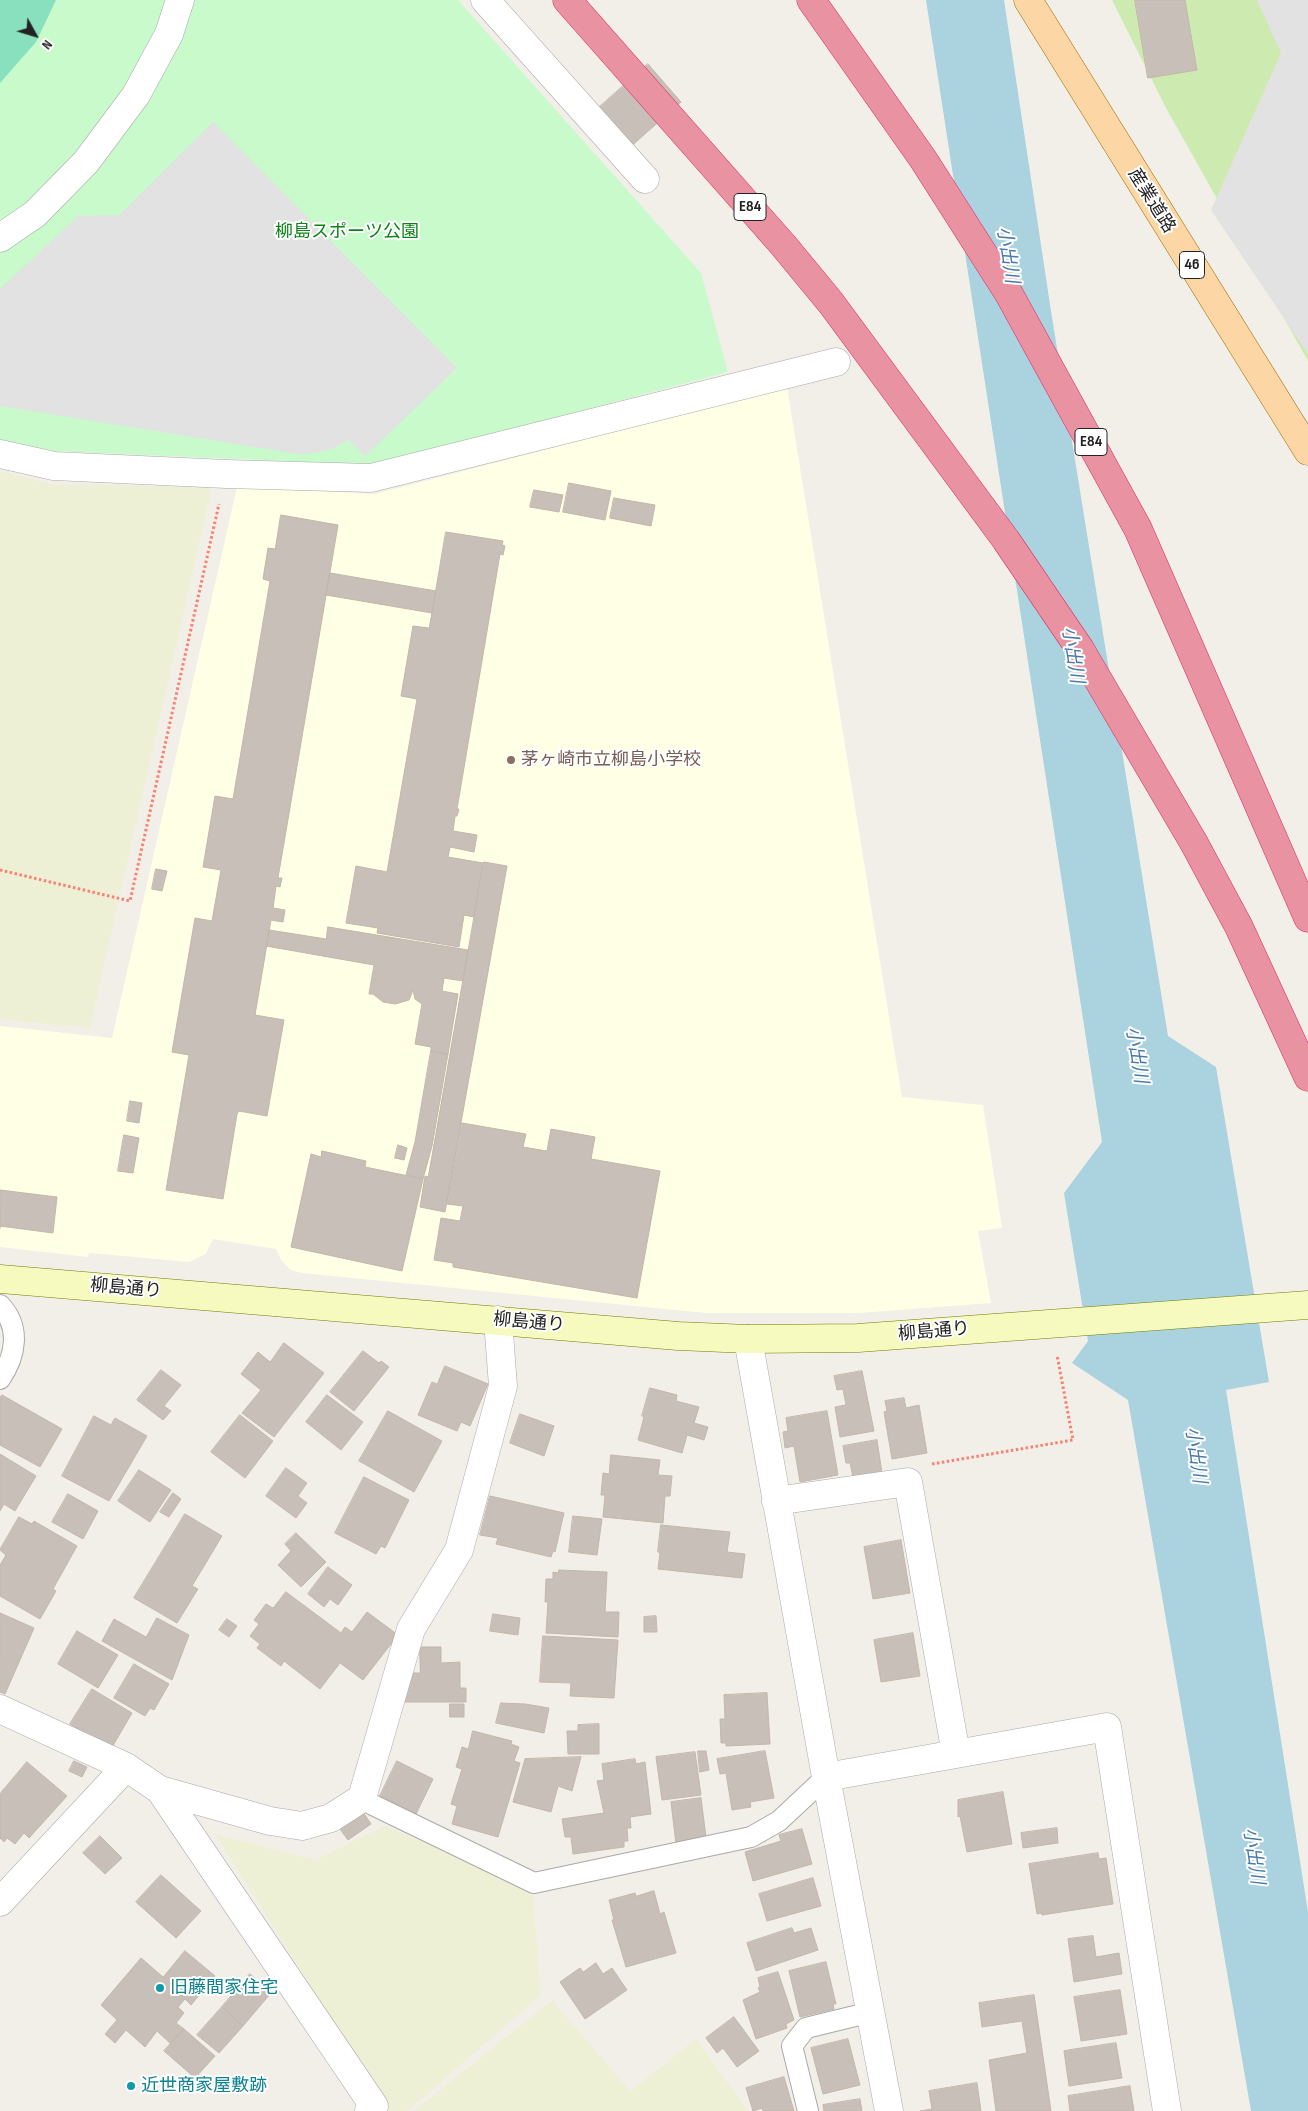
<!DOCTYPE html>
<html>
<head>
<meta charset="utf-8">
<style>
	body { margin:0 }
	#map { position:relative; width:1308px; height:2111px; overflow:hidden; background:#f2efe9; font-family:"Sofia Sans Condensed",sans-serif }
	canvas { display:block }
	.north { position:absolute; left:10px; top:10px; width:50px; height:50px; -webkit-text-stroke:4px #fff; paint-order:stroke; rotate:129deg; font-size:14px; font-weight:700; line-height:20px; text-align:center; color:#222 }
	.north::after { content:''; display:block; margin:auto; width:18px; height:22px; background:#222; clip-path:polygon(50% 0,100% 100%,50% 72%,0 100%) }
</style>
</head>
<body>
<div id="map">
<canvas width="1308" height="2111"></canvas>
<div class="north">N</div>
</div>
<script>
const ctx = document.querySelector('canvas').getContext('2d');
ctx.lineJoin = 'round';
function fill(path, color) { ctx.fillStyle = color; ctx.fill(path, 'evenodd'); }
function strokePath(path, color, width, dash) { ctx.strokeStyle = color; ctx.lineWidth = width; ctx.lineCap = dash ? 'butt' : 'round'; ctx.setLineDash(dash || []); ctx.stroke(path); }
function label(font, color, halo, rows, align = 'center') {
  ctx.font = font + ' "Sofia Sans Condensed","Noto Sans JP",sans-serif'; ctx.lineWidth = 4; ctx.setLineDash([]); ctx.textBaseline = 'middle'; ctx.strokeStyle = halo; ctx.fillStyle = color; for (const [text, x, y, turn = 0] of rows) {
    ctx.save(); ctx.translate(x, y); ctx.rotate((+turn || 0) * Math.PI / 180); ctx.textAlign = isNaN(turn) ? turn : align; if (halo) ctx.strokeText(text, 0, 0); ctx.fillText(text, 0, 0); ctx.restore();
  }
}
fill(new Path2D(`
	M 787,387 L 902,1097 L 983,1105 L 1002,1228 L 978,1231 L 991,1303 L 859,1313 L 706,1313 L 302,1273 L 291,1270 L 281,1260 L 276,1249 L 213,1239 L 206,1254 L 189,1262 L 89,1253 L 88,1257 L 0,1247 L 0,1026 L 112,1038 L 237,487 L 375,494 Z`), '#ffffe5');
fill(new Path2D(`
	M 0,471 L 52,484 L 212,487 L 90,1028 L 0,1019 Z
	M 385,1826 L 424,1842 L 533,1893 L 541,1995 L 410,2109 L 406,2111 L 389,2111 L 215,1834 L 315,1860 Z
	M 552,2000 L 630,2091 L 696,2039 L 748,2111 L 414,2111 Z`), '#eef0d5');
fill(new Path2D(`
	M 1112,0 L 1308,0 L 1308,361 L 1166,108 Z`), '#cdebb0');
fill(new Path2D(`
	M 0,0 L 458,0 L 701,273 L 728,372 L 374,465 L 55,451 L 0,440 Z`), '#c8facc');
fill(new Path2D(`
	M 0,0 L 56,0 L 36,42 L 0,83 Z`), '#88e0be');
fill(new Path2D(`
	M 1257,0 L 1308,0 L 1308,354 L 1211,210 L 1281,53 Z
	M 213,122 L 457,368 L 365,456 L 349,440 L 331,449 L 314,453 L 298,454 L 0,406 L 0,289 L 78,216 L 119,215 Z`), '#e2e2e2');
fill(new Path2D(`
	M 926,0 L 1004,0 L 1051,311 L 1168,1036 L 1216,1067 L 1269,1382 L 1226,1390 L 1308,1912 L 1308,2111 L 1251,2111 L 1128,1400 L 1072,1363 L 1088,1341 L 1064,1193 L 1102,1142 Z`), '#aad3df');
const building = new Path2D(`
	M 1135,0 L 1185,0 L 1197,70 L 1148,78 Z
	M 648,64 L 681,102 L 628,149 L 595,111 Z
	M 569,483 L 611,491 L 605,520 L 563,512 Z
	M 534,490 L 563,495 L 559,512 L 530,507 Z
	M 614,498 L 655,505 L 651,526 L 610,518 Z
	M 281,515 L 338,525 L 278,878 L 282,878 L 280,887 L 276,886 L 273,908 L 285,910 L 283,922 L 271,920 L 255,1015 L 284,1020 L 267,1116 L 239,1111 L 237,1114 L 223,1199 L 166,1190 L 189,1055 L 172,1052 L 195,918 L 212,921 L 221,870 L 203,867 L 215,796 L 233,799 L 270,581 L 263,579 L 268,548 L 275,549 Z
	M 446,532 L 503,541 L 502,545 L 505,546 L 503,555 L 500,554 L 457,809 L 459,809 L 457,816 L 455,816 L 453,831 L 477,835 L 474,852 L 450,847 L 448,857 L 483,863 L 474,917 L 464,915 L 459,947 L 377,933 L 378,928 L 346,923 L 356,866 L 387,872 L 417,699 L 401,696 L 413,626 L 429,628 Z
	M 330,573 L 436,591 L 432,613 L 326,595 Z
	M 484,862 L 507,866 L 445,1212 L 420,1207 L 425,1176 L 428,1177 Z
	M 156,869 L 167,871 L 162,891 L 152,889 Z
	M 328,927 L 468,950 L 463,981 L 444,978 L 442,991 L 458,994 L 448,1054 L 431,1051 L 431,1047 L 415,1044 L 422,1004 L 415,999 L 413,990 L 409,1000 L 395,1004 L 383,1002 L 373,994 L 369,994 L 374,965 L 266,946 L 269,930 L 326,939 Z
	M 431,1051 L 448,1054 L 432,1146 L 423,1179 L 406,1175 L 415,1142 Z
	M 130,1101 L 142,1103 L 139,1123 L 127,1121 Z
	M 462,1123 L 526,1134 L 523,1147 L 547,1151 L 551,1129 L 595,1137 L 591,1159 L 660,1171 L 637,1298 L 453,1267 L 453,1263 L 434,1260 L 441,1218 L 460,1221 L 463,1206 L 447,1204 Z
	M 124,1135 L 139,1138 L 133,1173 L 118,1171 Z
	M 398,1145 L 407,1148 L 404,1160 L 395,1158 Z
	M 322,1151 L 366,1161 L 365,1167 L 423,1179 L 402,1271 L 291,1247 L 311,1154 L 321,1157 Z
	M 0,1190 L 57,1197 L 53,1233 L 0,1226 L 0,1228 Z
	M 284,1343 L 324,1373 L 274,1437 L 242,1413 L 261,1390 L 241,1374 L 258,1352 L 270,1362 Z
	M 363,1351 L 379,1363 L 381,1361 L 389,1367 L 354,1411 L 330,1392 Z
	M 445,1366 L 488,1384 L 470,1426 L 461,1422 L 457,1431 L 418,1415 L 432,1382 L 437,1384 Z
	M 161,1370 L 181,1385 L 164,1406 L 171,1411 L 163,1420 L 137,1400 Z
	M 862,1371 L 874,1431 L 840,1437 L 835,1407 L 846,1405 L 843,1389 L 837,1390 L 834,1376 Z
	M 650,1388 L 677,1395 L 676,1401 L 699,1407 L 694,1423 L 708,1427 L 704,1440 L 687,1435 L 682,1453 L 638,1440 L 644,1417 L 642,1416 Z
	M 2,1395 L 62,1429 L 40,1467 L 0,1445 L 0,1398 Z
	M 327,1395 L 363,1422 L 341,1450 L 306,1422 Z
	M 904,1398 L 906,1408 L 919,1405 L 927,1453 L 892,1459 L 884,1412 L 887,1411 L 885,1401 Z
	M 388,1411 L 442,1441 L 414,1492 L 359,1461 Z
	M 827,1411 L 838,1475 L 800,1482 L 794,1446 L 785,1448 L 783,1432 L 788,1431 L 786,1418 Z
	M 520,1414 L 554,1426 L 544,1456 L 510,1443 Z
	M 240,1415 L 273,1441 L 245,1478 L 211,1452 Z
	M 94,1416 L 111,1425 L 115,1418 L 147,1436 L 109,1501 L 62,1476 Z
	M 877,1440 L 882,1473 L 853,1477 L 850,1463 L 846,1463 L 843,1446 Z
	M 0,1454 L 36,1476 L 15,1511 L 4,1504 L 0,1511 Z
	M 611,1455 L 660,1460 L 658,1475 L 672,1476 L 670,1496 L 665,1496 L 663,1523 L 603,1517 L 605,1495 L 601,1495 L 603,1473 L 609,1474 Z
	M 286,1468 L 307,1483 L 298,1496 L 307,1503 L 296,1518 L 266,1496 Z
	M 139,1470 L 171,1490 L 150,1522 L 118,1501 Z
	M 364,1477 L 409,1500 L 385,1548 L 381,1546 L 376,1554 L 335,1533 Z
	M 173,1493 L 181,1499 L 169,1517 L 160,1512 Z
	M 68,1494 L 98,1511 L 83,1539 L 52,1522 Z
	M 490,1496 L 564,1513 L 555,1552 L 553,1551 L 551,1557 L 496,1544 L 498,1538 L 480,1535 Z
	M 185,1514 L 222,1536 L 192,1586 L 198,1589 L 177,1623 L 134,1598 Z
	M 573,1516 L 602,1519 L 597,1555 L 569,1552 Z
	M 19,1517 L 32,1524 L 34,1521 L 77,1546 L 53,1589 L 56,1591 L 40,1619 L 0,1596 L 0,1565 L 6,1555 L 0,1550 Z
	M 661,1525 L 730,1532 L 727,1552 L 745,1554 L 742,1578 L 658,1569 L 660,1553 L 658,1552 Z
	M 296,1533 L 326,1562 L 301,1587 L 278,1565 L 291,1551 L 285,1544 Z
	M 901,1540 L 910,1593 L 873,1599 L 864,1547 Z
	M 328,1567 L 352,1585 L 338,1605 L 330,1599 L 324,1607 L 308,1594 Z
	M 559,1570 L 607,1572 L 605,1612 L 619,1612 L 618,1637 L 546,1633 L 548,1602 L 545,1602 L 546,1579 L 553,1579 L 553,1572 L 558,1573 Z
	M 286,1592 L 341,1633 L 345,1627 L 352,1632 L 367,1612 L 398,1635 L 363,1680 L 340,1663 L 320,1689 L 284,1661 L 281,1666 L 257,1648 L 260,1644 L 250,1636 L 259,1624 L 254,1620 L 266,1604 L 273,1608 Z
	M 0,1613 L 34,1628 L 5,1694 L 0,1692 Z
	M 493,1614 L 520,1618 L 518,1635 L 490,1631 Z
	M 656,1616 L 657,1632 L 644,1632 L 644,1617 Z
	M 157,1618 L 189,1635 L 172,1680 L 102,1641 L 114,1619 L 146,1637 Z
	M 227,1619 L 237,1626 L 229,1637 L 219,1630 Z
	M 77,1631 L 118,1655 L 98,1688 L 58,1664 Z
	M 913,1633 L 920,1676 L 881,1682 L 874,1640 Z
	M 543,1636 L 618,1640 L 614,1698 L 570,1696 L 571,1683 L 540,1682 Z
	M 420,1647 L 441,1647 L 441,1663 L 460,1662 L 460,1688 L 466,1688 L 466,1702 L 404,1702 L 410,1673 L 420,1673 Z
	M 134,1664 L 169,1684 L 154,1710 L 150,1708 L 145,1716 L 114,1698 Z
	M 92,1689 L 132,1713 L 111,1749 L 70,1724 Z
	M 767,1693 L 770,1744 L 726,1746 L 726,1743 L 721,1743 L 720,1719 L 725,1719 L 724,1695 Z
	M 501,1703 L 525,1704 L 549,1708 L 544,1733 L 496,1723 Z
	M 450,1704 L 464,1704 L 464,1717 L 450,1717 Z
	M 599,1724 L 599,1754 L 568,1754 L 567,1731 L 578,1731 L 578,1725 Z
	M 473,1731 L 512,1741 L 511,1744 L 519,1747 L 514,1761 L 520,1763 L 498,1837 L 452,1824 L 457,1806 L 451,1804 L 462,1769 L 456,1767 L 462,1747 L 468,1749 Z
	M 698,1751 L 706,1751 L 709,1770 L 700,1772 Z
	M 765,1751 L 774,1798 L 750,1802 L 751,1807 L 732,1810 L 726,1773 L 720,1774 L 717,1759 Z
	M 695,1752 L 701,1795 L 662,1800 L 656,1757 Z
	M 581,1757 L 572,1791 L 558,1786 L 551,1812 L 513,1802 L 525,1759 Z
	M 635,1759 L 636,1764 L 645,1762 L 651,1814 L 630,1817 L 631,1828 L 627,1828 L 628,1841 L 624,1841 L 624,1847 L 573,1854 L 571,1837 L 565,1837 L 562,1819 L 604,1813 L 597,1781 L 604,1780 L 602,1764 Z
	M 74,1761 L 87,1767 L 82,1777 L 69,1771 Z
	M 397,1761 L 433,1779 L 416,1814 L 380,1796 Z
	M 27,1762 L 67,1796 L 29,1838 L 24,1833 L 15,1844 L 7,1838 L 4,1842 L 0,1838 L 0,1794 Z
	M 1003,1792 L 1012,1844 L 967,1852 L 960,1816 L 958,1817 L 958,1800 Z
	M 701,1798 L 706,1837 L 676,1844 L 671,1802 Z
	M 363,1812 L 371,1824 L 348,1840 L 340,1829 Z
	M 1057,1828 L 1058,1843 L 1023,1848 L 1021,1833 Z
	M 802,1829 L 812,1864 L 753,1881 L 745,1852 L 781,1841 L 779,1835 Z
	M 100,1836 L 122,1858 L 105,1874 L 83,1853 Z
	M 1098,1853 L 1099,1859 L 1106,1858 L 1113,1904 L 1042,1915 L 1042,1913 L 1037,1914 L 1029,1864 Z
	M 161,1875 L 201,1911 L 176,1938 L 136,1902 Z
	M 813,1878 L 821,1906 L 767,1921 L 759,1894 Z
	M 654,1891 L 660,1914 L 664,1912 L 676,1953 L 626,1967 L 612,1920 L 614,1920 L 609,1900 L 635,1893 L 636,1896 Z
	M 792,1928 L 794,1933 L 811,1928 L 818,1950 L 756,1971 L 747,1943 Z
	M 1093,1936 L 1096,1957 L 1119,1953 L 1122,1974 L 1074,1982 L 1068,1939 Z
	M 185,1951 L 215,1976 L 191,2005 L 185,1999 L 178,2007 L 184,2013 L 176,2023 L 184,2029 L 171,2044 L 157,2031 L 145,2047 L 126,2030 L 115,2043 L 105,2034 L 117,2020 L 101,2005 L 141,1958 L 163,1977 Z
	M 826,1962 L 836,2004 L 833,2004 L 834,2009 L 800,2017 L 789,1971 Z
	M 596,1963 L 603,1974 L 612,1968 L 627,1990 L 585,2019 L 560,1982 L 580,1968 L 583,1972 Z
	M 778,1972 L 794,2020 L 786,2024 L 787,2028 L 756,2039 L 743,2000 L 760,1992 L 758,1988 L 760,1987 L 758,1978 Z
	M 250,1974 L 271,1993 L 243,2026 L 222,2007 Z
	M 1120,1990 L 1127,2034 L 1081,2041 L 1074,1997 Z
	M 1034,1995 L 1051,2111 L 996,2111 L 989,2060 L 1027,2053 L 1022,2021 L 982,2027 L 979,2003 Z
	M 222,2007 L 243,2026 L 219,2053 L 197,2035 Z
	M 734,2017 L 759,2051 L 737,2067 L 723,2048 L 717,2053 L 706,2038 Z
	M 184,2029 L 215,2056 L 195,2078 L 164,2051 Z
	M 848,2039 L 860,2085 L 823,2094 L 811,2048 Z
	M 1116,2043 L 1122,2078 L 1069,2086 L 1064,2051 Z
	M 784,2077 L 794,2111 L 763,2111 L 762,2108 L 753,2111 L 746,2088 Z
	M 977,2083 L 981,2111 L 920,2111 L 932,2109 L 929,2091 Z
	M 1130,2086 L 1134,2111 L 1070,2111 L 1068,2096 Z
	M 860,2099 L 862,2111 L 824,2111 L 823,2105 Z`);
fill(building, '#c7bfb8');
strokePath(building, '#c4b6ab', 1);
const lane = new Path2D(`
	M 0,1305 C 21,1327 16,1356 0,1379
	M 362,1798 L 373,1805 L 534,1883 L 751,1837 L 779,1821 L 826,1777
	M 808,2111 L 792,2046 L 806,2028 L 871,2012`);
const street = new Path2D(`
	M 485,0 L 645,179
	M 0,238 L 35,214 L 86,162 L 136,95 L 169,34 L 180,0
	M 0,454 L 54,466 L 226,474 L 371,478 L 836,362
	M 748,1339 L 826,1777 L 889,2111
	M 776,1501 L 908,1482 L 956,1754 L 1107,1727 L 1167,2111
	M 0,1709 L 126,1767 L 160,1790 L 270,1821 L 302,1826 L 331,1818 L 362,1798 L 411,1629 L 459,1550 L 503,1386 L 498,1320
	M 826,1777 L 956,1754
	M 160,1790 L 374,2106 L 369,2111
	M 0,1902 L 126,1767`);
const secondary = new Path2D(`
	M 0,1279 L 678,1336 L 748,1339 L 858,1338 L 1308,1305`);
const primary = new Path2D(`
	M 1028,0 L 1308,451`);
const highway = new Path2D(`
	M 567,0 L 784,246 L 831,303 L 1006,540 L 1080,649 L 1194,843 L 1239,927 L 1308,1077
	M 811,0 L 923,159 L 1009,294 L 1138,529 L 1308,918`);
strokePath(lane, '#a9a9a9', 22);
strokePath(street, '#a9a9a9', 29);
strokePath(secondary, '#707d05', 29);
strokePath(primary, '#a06b00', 29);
strokePath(highway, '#dc2a67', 29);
strokePath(new Path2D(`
	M 0,870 L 130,901 L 219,504
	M 932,1464 L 1073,1440 L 1057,1355`), '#fa8072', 3, [2.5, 2.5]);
strokePath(lane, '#fff', 20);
strokePath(street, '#fff', 28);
strokePath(secondary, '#f7fabf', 28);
strokePath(primary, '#fcd6a4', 28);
strokePath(highway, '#e892a2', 28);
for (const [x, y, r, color] of [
	[511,760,5,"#8d6e63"],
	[160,1988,5,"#0f9aa8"],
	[131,2086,5,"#0f9aa8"]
]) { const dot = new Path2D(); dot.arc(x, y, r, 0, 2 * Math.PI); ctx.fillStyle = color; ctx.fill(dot); strokePath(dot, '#fff', 2); }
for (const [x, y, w] of [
	[750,207,32],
	[1192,265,25],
	[1091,442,32]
]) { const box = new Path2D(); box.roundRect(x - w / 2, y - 13.5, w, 27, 4); ctx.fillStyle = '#fff'; ctx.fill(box); strokePath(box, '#222', 1); }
label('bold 16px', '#222', null, [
	["E84",750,207],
	["46",1192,265],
	["E84",1091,442]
]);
label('18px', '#222', '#fff', [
	["産業道路",1151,201,58],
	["柳島通り",126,1289,5],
	["柳島通り",529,1323,5],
	["柳島通り",934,1332,-5]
]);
label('18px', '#0c8416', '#fff', [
	["柳島スポーツ公園",347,232]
]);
label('18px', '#785e54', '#fff', [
	["茅ヶ崎市立柳島小学校",521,760]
], 'left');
label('18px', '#0d838f', '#fff', [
	["旧藤間家住宅",170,1988],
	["近世商家屋敷跡",141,2086]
], 'left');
label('italic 19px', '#4a7aab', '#fff', [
	["小出川",1007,255,81],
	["小出川",1072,655,81],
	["小出川",1136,1055,81],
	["小出川",1195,1455,82],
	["小出川",1253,1856,82]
]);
</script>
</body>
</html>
